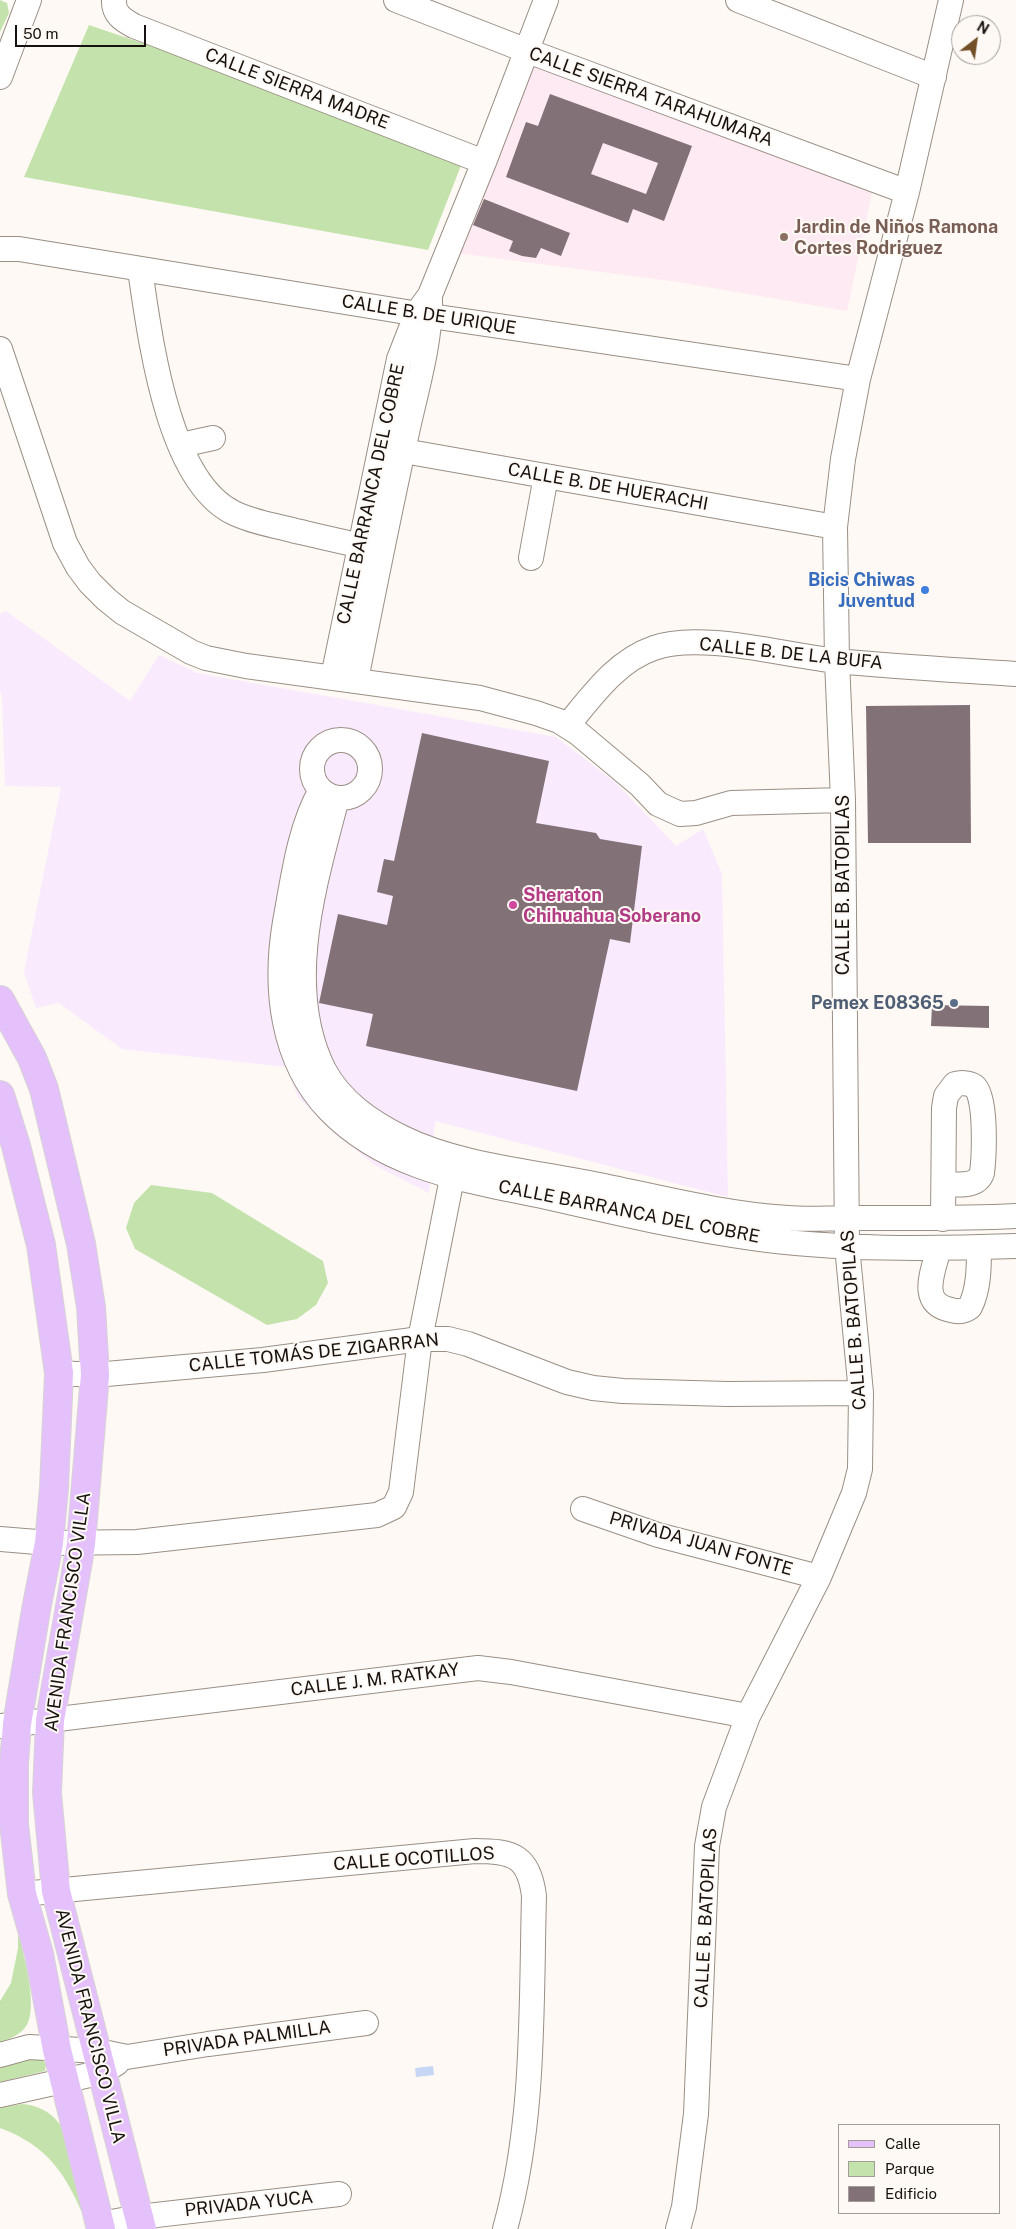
<!DOCTYPE html>
<html>
<head>
<meta charset="utf-8">
<style>
	body { margin:0 }
	#map { position:relative; width:1016px; height:2229px; overflow:hidden; background:#fef9f4; font-family:"Public Sans",sans-serif }
	canvas { display:block }
	.legend { position:absolute; left:838px; top:2124px; width:162px; height:90px; box-sizing:border-box; background:#fef9f4; border:1px solid #a29d98; margin:0; padding:6px 9px; list-style:none; font-size:15px; color:#17120f }
	.legend li { display:flex; align-items:center; gap:10px; height:25px }
	.legend b { width:25px; border:1px solid #a29d98 }
	.north { position:absolute; left:951px; top:15px; width:50px; height:50px; box-sizing:border-box; background:#fef9f4; border:1px solid #a29d98; border-radius:50%; rotate:30deg; font-size:14px; font-weight:700; line-height:20px; text-align:center; color:#17120f }
	.north::after { content:''; display:block; margin:auto; width:18px; height:22px; background:#714f27; clip-path:polygon(50% 0,100% 100%,50% 72%,0 100%) }
	.scale { position:absolute; left:15px; top:25px; width:131px; height:22px; box-sizing:border-box; border:2px solid #17120f; border-top:0; padding-left:6px; font-size:15px; line-height:18px; white-space:nowrap; color:#17120f; -webkit-text-stroke:4px #fef9f4; paint-order:stroke }
</style>
</head>
<body>
<div id="map">
<canvas width="1016" height="2229"></canvas>
<ul class="legend">
<li><b style="height:6px;background:#e5c1fb"></b>Calle</li>
<li><b style="height:14px;background:#c4e3ac"></b>Parque</li>
<li><b style="height:14px;background:#827277"></b>Edificio</li>
</ul>
<div class="north">N</div>
<div class="scale">50 m</div>
</div>
<script>
const ctx = document.querySelector('canvas').getContext('2d');
ctx.lineJoin = 'round';
function fill(path, color) { ctx.fillStyle = color; ctx.fill(path, 'evenodd'); }
function strokePath(path, color, width, dash) { ctx.strokeStyle = color; ctx.lineWidth = width; ctx.lineCap = dash ? 'butt' : 'round'; ctx.setLineDash(dash || []); ctx.stroke(path); }
function label(font, color, halo, rows, align = 'center') {
  ctx.font = font + ' "Public Sans",sans-serif'; ctx.lineWidth = 4; ctx.setLineDash([]); ctx.textBaseline = 'middle'; ctx.strokeStyle = halo; ctx.fillStyle = color; for (const [text, x, y, turn = 0] of rows) {
    ctx.save(); ctx.translate(x, y); ctx.rotate((+turn || 0) * Math.PI / 180); ctx.textAlign = isNaN(turn) ? turn : align; if (halo) ctx.strokeText(text, 0, 0); ctx.fillText(text, 0, 0); ctx.restore();
  }
}
fill(new Path2D(`
	M 6,611 L 130,701 L 159,655 L 197,673 L 556,737 L 614,781 L 676,846 L 703,829 L 722,874 L 728,1197 L 435,1121 L 429,1193 L 376,1166 L 334,1133 L 298,1097 L 286,1067 L 122,1049 L 59,1003 L 36,1008 L 24,972 L 61,787 L 5,786 L 2,698 L 0,690 L 0,614 Z`), '#f9eafe');
fill(new Path2D(`
	M 530,65 L 872,192 L 847,311 L 678,282 L 456,253 Z`), '#feeaf2');
fill(new Path2D(`
	M 0,0 L 7,3 L 9,13 L 0,32 Z
	M 89,25 L 177,55 L 462,163 L 428,250 L 24,177 Z
	M 151,1185 L 212,1193 L 323,1261 L 328,1283 L 316,1305 L 297,1319 L 267,1325 L 135,1249 L 126,1228 L 134,1203 Z
	M 18,1930 C 22,1952 41,2011 24,2029 C 17,2036 9,2039 0,2042 L 0,2001 L 11,1983 L 18,1948 Z
	M 40,2057 L 46,2064 L 45,2071 L 0,2082 L 0,2067 Z
	M 22,2104 C 36,2105 48,2110 58,2122 C 70,2135 81,2201 86,2222 C 67,2176 49,2146 0,2128 L 0,2108 Z`), '#c4e3ac');
fill(new Path2D(`
	M 433,2066 L 434,2075 L 416,2077 L 415,2068 Z`), '#c6d7f6');
fill(new Path2D(`
	M 550,94 L 692,146 L 664,221 L 633,209 L 628,223 L 506,177 L 526,122 L 538,126 ZM 603,143 L 658,163 L 646,194 L 591,174 Z
	M 484,199 L 570,233 L 561,256 L 541,248 L 536,258 L 522,256 L 509,251 L 513,241 L 473,225 Z
	M 970,705 L 971,843 L 868,843 L 866,706 Z
	M 422,733 L 549,761 L 536,823 L 596,833 L 600,839 L 642,846 L 630,943 L 610,939 L 577,1091 L 366,1046 L 373,1014 L 319,1003 L 338,914 L 387,925 L 393,896 L 377,892 L 384,859 L 394,861 Z
	M 932,1005 L 989,1006 L 989,1028 L 931,1026 Z`), '#827277');
const minor = new Path2D(`
	M 114,0 C 113,14 123,20 134,26 L 484,162
	M 396,0 L 525,50 L 907,192
	M 738,0 L 934,77
	M 0,77 L 29,0
	M 0,249 L 19,249 L 431,316 L 858,379
	M 140,270 C 150,336 167,481 234,513 C 252,522 273,525 292,530 C 322,537 351,544 381,550
	M 0,349 L 65,543 L 78,567 L 90,583 L 106,599 L 122,612 L 191,652 L 206,658 L 246,666 L 480,698 L 536,713 L 559,721 L 578,733 L 640,785 L 658,804 L 680,814 L 696,813 L 731,803 L 843,800
	M 181,445 L 213,438
	M 381,447 L 835,527
	M 531,558 L 546,476
	M 333,677 L 399,359 L 417,313 L 430,295 L 484,162 L 546,0
	M 356,680 C 372,599 388,518 406,437 C 415,394 431,343 430,299
	M 567,726 C 592,696 616,661 654,648 C 700,631 787,656 838,661 C 897,667 957,670 1016,674
	M312 769a29 29 0 1 1 58 0a29 29 0 1 1-58 0Z
	M 321,790 C 299,828 293,879 285,922 C 274,987 281,1060 329,1110 C 388,1171 472,1181 551,1198 C 618,1213 685,1229 753,1238 C 839,1250 929,1249 1016,1246
	M 337,798 C 315,883 282,986 324,1070 C 341,1102 371,1122 403,1138 C 458,1165 529,1171 589,1183 C 655,1196 721,1214 788,1218 C 809,1220 829,1218 849,1218 C 905,1218 960,1219 1016,1216
	M 943,1219 L 944,1108 L 946,1096 L 955,1084 C 961,1083 968,1082 974,1086 C 987,1095 984,1157 982,1173 C 977,1188 957,1184 944,1184
	M 939,1248 C 933,1272 918,1303 951,1310 C 958,1312 964,1312 970,1307 C 979,1289 979,1267 979,1247
	M 59,1373 L 95,1375 L 263,1360 L 420,1339 L 448,1339 L 468,1344 L 567,1382 L 593,1388 L 623,1391 L 727,1394 L 861,1393
	M 583,1509 L 658,1535 L 819,1577
	M 0,1539 L 49,1543 L 137,1542 L 377,1515 L 394,1507 L 401,1492 L 420,1339 L 455,1163
	M 0,1726 L 478,1668 L 511,1672 L 748,1716
	M 22,1894 L 475,1851 C 513,1851 529,1856 534,1896 C 531,2008 535,2121 505,2229
	M 0,2055 L 29,2047 L 98,2051 L 127,2057 L 208,2044 L 366,2023
	M 0,2095 L 103,2072 L 117,2063
	M 100,2224 L 139,2217 L 339,2194
	M 678,2229 L 684,2207 L 696,2114 L 707,1846 L 714,1807 L 748,1716 L 819,1577 L 854,1493 L 860,1469 L 861,1393 L 847,1246 L 843,800 L 837,661 L 835,527 L 843,459 L 858,379 L 907,192 L 951,0`);
const major = new Path2D(`
	M 0,1000 L 32,1058 L 44,1089 L 81,1244 L 91,1307 L 95,1375 L 81,1544 L 50,1720 L 47,1793 L 56,1891 L 142,2229
	M 0,1095 L 16,1146 L 41,1245 L 59,1373 L 54,1488 L 49,1543 L 36,1610 L 17,1724 L 14,1764 L 14,1824 L 22,1894 L 39,1954 L 57,2050 L 101,2229`);
strokePath(minor, '#9b8f84', 26);
strokePath(major, '#d5d4d4', 30);
strokePath(minor, '#fff', 24);
strokePath(major, '#e5c1fb', 28);
for (const [x, y, r, color] of [
	[784,237,5,"#8d6e63"],
	[925,590,5,"#3f7fe0"],
	[513,905,5,"#d1479c"],
	[954,1003,5,"#5c6f8a"]
]) { const dot = new Path2D(); dot.arc(x, y, r, 0, 2 * Math.PI); ctx.fillStyle = color; ctx.fill(dot); strokePath(dot, '#fef9f4', 2); }
label('18px', '#17120f', '#fef9f4', [
	["CALLE SIERRA MADRE",297,89,21],
	["CALLE SIERRA TARAHUMARA",651,97,20],
	["CALLE B. DE URIQUE",429,315,9],
	["CALLE B. DE HUERACHI",608,487,10],
	["CALLE BARRANCA DEL COBRE",371,494,-78],
	["CALLE B. DE LA BUFA",791,654,6],
	["CALLE B. BATOPILAS",843,885,-90],
	["CALLE BARRANCA DEL COBRE",629,1212,11],
	["CALLE B. BATOPILAS",854,1320,-94],
	["CALLE TOMÁS DE ZIGARRAN",314,1353,-6],
	["PRIVADA JUAN FONTE",701,1544,16],
	["AVENIDA FRANCISCO VILLA",68,1612,-82],
	["CALLE J. M. RATKAY",375,1680,-7],
	["CALLE OCOTILLOS",414,1859,-4],
	["CALLE B. BATOPILAS",706,1918,-87],
	["AVENIDA FRANCISCO VILLA",90,2026,76],
	["PRIVADA PALMILLA",247,2039,-8],
	["PRIVADA YUCA",249,2204,-6]
]);
label('bold 18px', '#785e54', '#fef9f4', [
	["Jardin de Niños Ramona",794,227],
	["Cortes Rodriguez",794,248]
], 'left');
label('bold 18px', '#366cbe', '#fef9f4', [
	["Bicis Chiwas",915,580],
	["Juventud",915,601]
], 'right');
label('bold 18px', '#b23c85', '#fef9f4', [
	["Sheraton",523,895],
	["Chihuahua Soberano",523,916]
], 'left');
label('bold 18px', '#4e5e75', '#fef9f4', [
	["Pemex E08365",944,1003]
], 'right');
</script>
</body>
</html>
